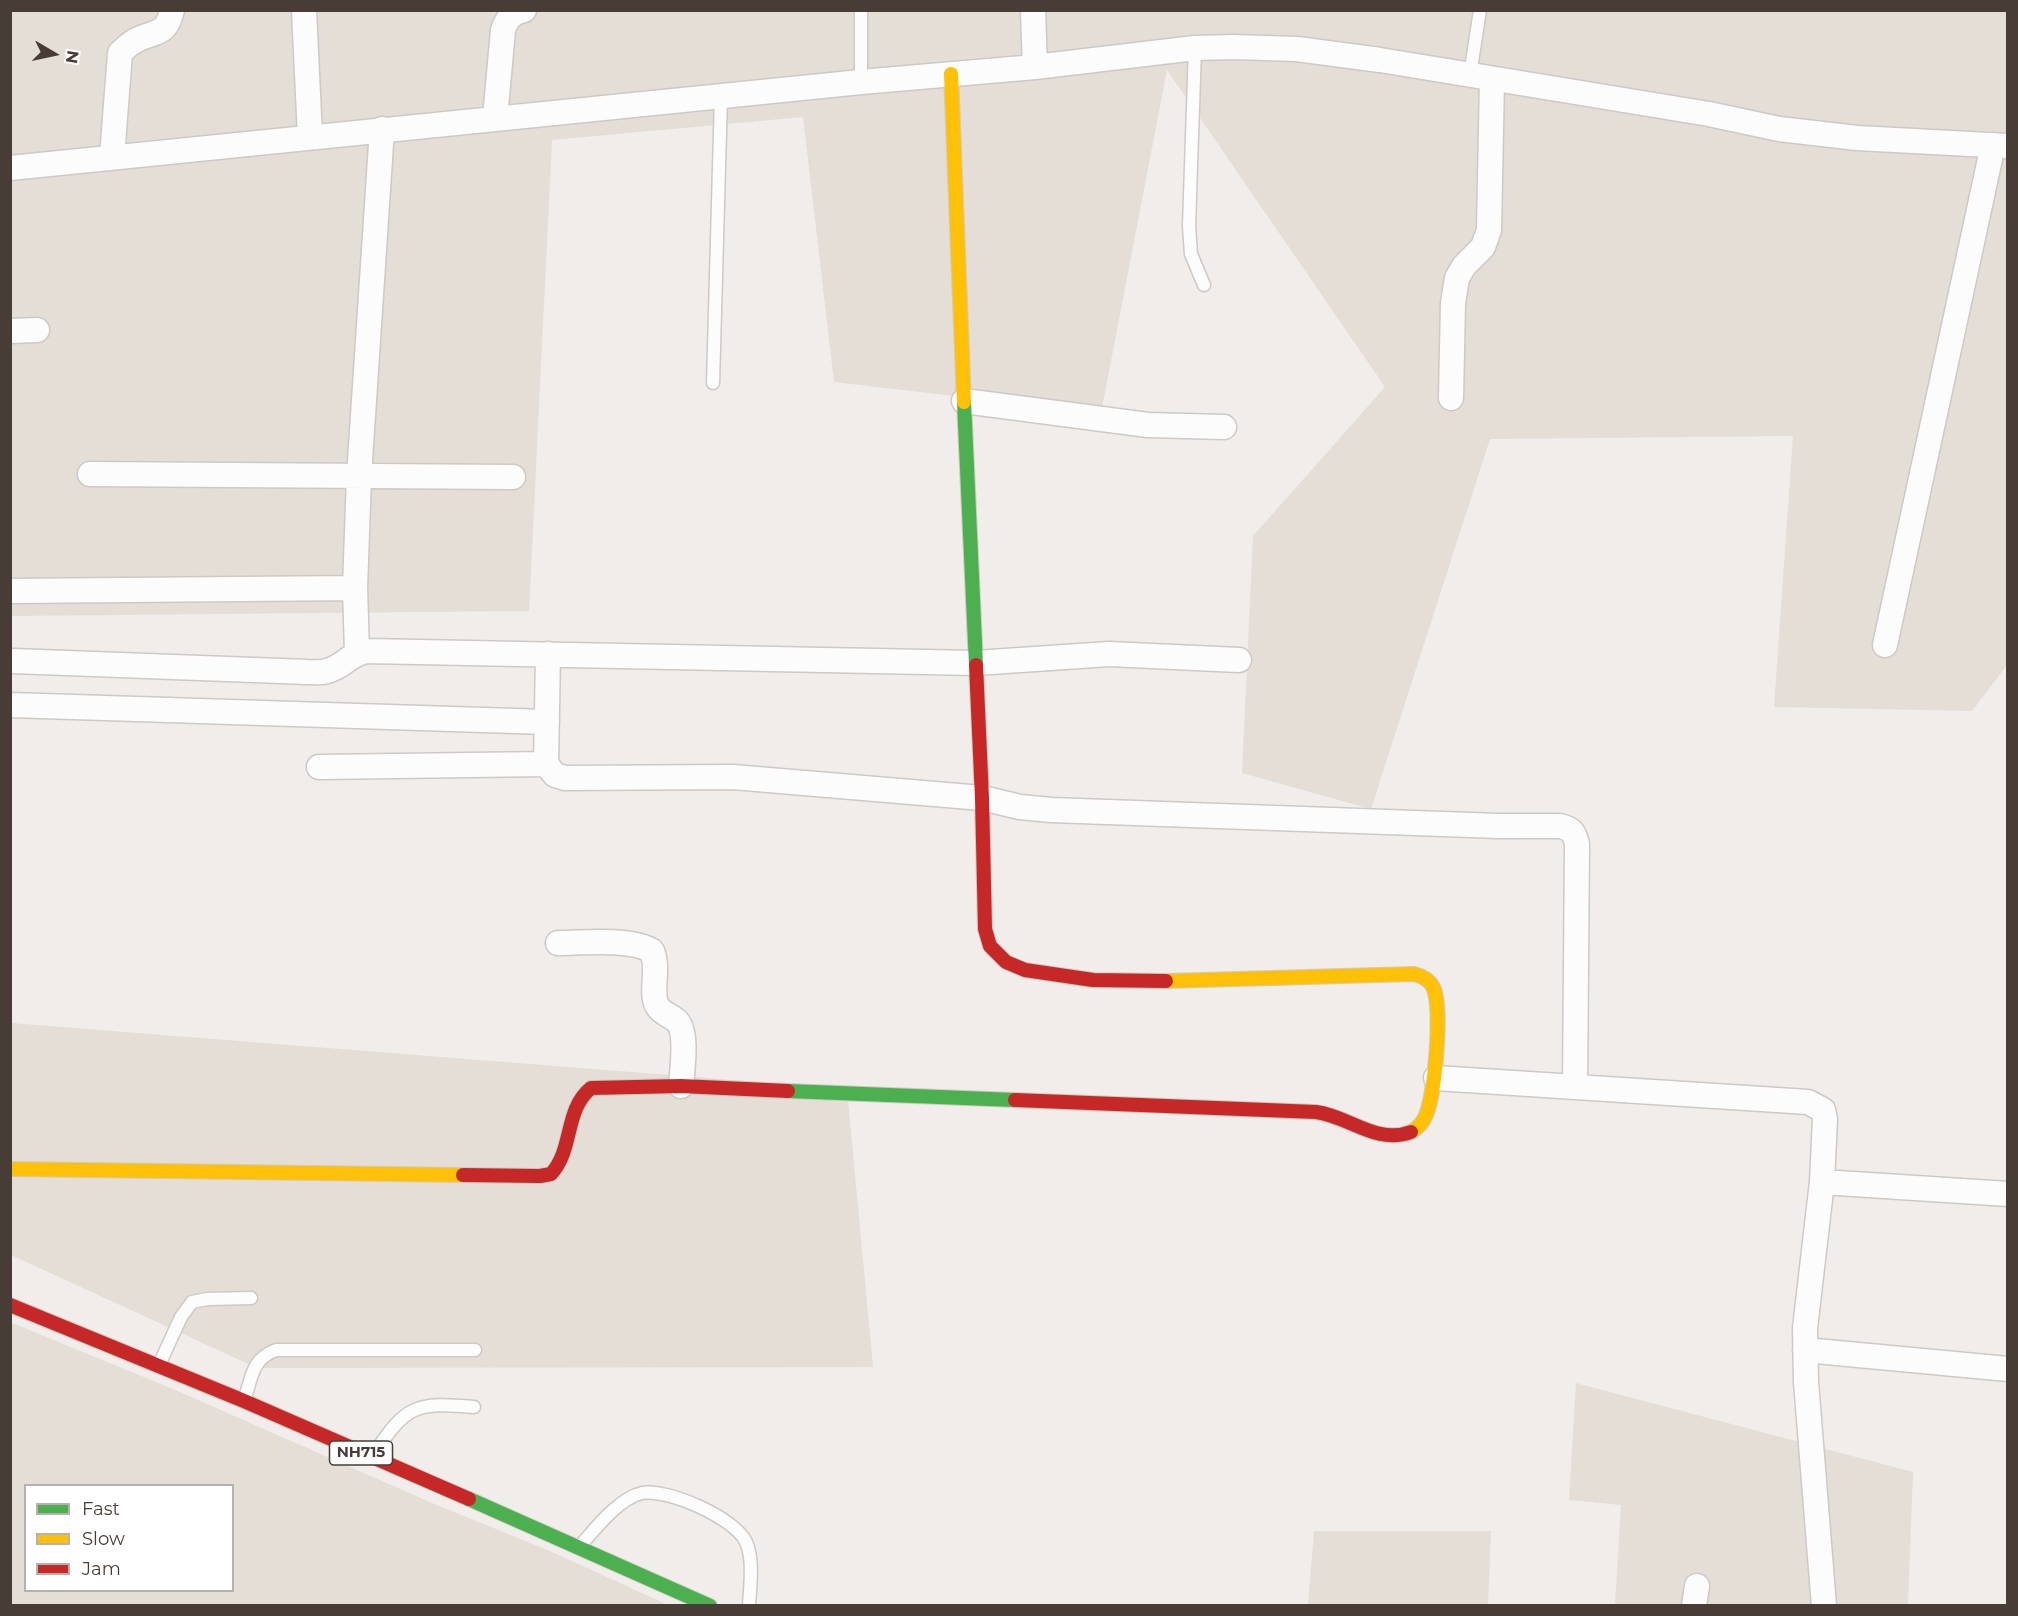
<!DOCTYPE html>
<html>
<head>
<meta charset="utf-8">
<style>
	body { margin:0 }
	#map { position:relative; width:2018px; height:1616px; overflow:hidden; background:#f0edea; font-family:Montserrat,sans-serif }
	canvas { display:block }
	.frame { position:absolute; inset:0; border:12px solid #473d36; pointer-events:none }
	.legend { position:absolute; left:24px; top:1484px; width:210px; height:108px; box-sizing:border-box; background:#fff; border:2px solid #b5b1af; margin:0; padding:8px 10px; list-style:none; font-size:18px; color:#473d36 }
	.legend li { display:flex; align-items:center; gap:12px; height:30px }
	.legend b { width:30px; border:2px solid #b5b1af }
	.north { position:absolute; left:24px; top:24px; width:60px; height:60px; -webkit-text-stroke:4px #fff; paint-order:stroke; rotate:99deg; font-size:16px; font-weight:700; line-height:24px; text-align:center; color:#473d36 }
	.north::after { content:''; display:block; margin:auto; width:21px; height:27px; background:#473d36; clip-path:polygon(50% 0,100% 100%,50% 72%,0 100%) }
</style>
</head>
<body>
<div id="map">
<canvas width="2018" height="1616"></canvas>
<div class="frame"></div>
<ul class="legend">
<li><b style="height:8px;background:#4caf50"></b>Fast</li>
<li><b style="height:8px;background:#ffc107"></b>Slow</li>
<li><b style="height:8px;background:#c62828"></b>Jam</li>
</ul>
<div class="north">N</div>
</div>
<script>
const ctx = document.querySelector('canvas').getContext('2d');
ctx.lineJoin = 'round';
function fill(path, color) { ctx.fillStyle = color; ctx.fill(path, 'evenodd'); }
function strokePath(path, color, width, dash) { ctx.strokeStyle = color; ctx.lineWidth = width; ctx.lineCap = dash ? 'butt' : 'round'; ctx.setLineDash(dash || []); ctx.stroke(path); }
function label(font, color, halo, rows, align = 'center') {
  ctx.font = font + ' Montserrat,sans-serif'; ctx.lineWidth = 5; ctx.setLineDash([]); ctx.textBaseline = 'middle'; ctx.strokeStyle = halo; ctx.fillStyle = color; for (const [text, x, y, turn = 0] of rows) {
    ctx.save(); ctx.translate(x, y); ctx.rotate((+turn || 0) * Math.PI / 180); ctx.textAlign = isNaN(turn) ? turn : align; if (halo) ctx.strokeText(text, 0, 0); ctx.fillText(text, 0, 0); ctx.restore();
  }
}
fill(new Path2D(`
	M 10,11 L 2007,11 L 2007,665 L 1972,711 L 1774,707 L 1793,436 L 1490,439 L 1371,809 L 1242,773 L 1253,536 L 1385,387 L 1167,70 L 1101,413 L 834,382 L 803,117 L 552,140 L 529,611 L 11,616 Z
	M 11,1023 L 847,1089 L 873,1367 L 257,1368 L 11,1255 Z
	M 10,1322 L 173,1389 L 432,1503 L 550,1551 L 668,1605 L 11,1605 ZM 26,1486 L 232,1486 L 232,1590 L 26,1590 Z
	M 1576,1383 L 1913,1472 L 1908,1605 L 1615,1605 L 1621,1505 L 1569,1500 Z
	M 1314,1531 L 1491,1531 L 1488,1605 L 1308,1605 Z`), '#e4ded7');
const lane = new Path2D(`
	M 861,10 L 861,82
	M 1195,48 L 1189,226 L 1191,254 L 1204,285
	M 1470,75 L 1480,10
	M 713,383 L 721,96
	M 159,1365 L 181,1317 L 192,1302 L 207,1299 L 251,1298
	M 245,1398 C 252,1376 252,1359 276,1350 L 475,1350
	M 374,1454 C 406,1405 416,1402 474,1407
	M 580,1546 C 595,1529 619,1498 642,1493 C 667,1488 735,1518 746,1542 C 754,1560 750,1586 749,1606`);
const street = new Path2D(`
	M 304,10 L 310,137
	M 1033,10 L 1035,67
	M 495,118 L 503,30 C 507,19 511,13 524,10
	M 112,157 L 120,53 C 126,47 133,41 141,38 C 159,31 167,33 172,10
	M 10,168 L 861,82 L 1035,67 L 1195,48 L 1234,47 L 1297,49 L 1380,60 L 1709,114 L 1779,129 L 1857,138 L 2008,146
	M 10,331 L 37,330
	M 1451,398 L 1453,303 L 1457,278 L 1464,266 L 1483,247 L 1489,230 L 1492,79
	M 964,401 L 1148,425 L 1224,427
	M 90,474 L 513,477
	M 10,591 L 355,588
	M 1885,645 L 1993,145
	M 357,652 L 355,588 L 359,476 L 382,129
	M 13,661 L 307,672 C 314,672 321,673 327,671 C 344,667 350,653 367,651 L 976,663 L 1109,654 L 1239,660
	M 10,705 L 547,722
	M 546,764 L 548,654
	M 319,767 L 546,764 L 555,775 L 565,778 L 733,777 L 982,798 L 1020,807 L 1051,810 L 1499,826 L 1560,826 C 1572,829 1574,832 1577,844 L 1575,1087
	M 558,943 C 584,943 631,938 652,951 C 660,969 649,994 658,1007 C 662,1013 671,1016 677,1021 C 688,1033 682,1070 681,1086
	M 1436,1078 L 1808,1102 L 1823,1110 L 1825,1119 L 1822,1182 L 1805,1328 L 1806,1382 L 1824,1606
	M 1822,1182 L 2008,1194
	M 1805,1350 L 2008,1369
	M 1694,1606 L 1697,1586`);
const fast = new Path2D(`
	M 964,402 L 976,665
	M 788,1091 L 1015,1100
	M 469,1499 L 710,1606`);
const slow = new Path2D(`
	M 951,74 L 964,402
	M 1166,981 L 1414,974 C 1422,976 1429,979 1433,987 C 1443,1006 1435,1094 1426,1115 C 1423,1123 1418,1128 1411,1132
	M 10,1169 L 463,1175`);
const jam = new Path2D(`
	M 976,665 L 982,798 L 985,929 L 990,946 L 1006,962 L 1025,970 L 1093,980 L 1166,981
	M 1015,1100 L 1316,1112 C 1349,1116 1376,1145 1411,1132
	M 463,1175 L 540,1176 L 551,1174 C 574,1149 564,1110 591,1088 L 681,1086 L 788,1091
	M 10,1305 L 244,1401 L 469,1499`);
strokePath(lane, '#cdc9c6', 15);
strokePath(street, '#cdc9c6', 27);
strokePath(fast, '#d1cac2', 16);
strokePath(slow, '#d1cac2', 16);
strokePath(jam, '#d1cac2', 16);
strokePath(lane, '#fdfcfc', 12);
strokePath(street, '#fdfcfc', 24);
strokePath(fast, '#4caf50', 14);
strokePath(slow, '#ffc107', 14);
strokePath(jam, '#c62828', 14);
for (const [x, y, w] of [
	[361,1453,63]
]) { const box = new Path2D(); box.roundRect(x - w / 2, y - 12, w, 24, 4.5); ctx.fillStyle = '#fff'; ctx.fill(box); strokePath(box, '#473d36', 1.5); }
label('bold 15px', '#473d36', null, [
	["NH715",361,1453]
]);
</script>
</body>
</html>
